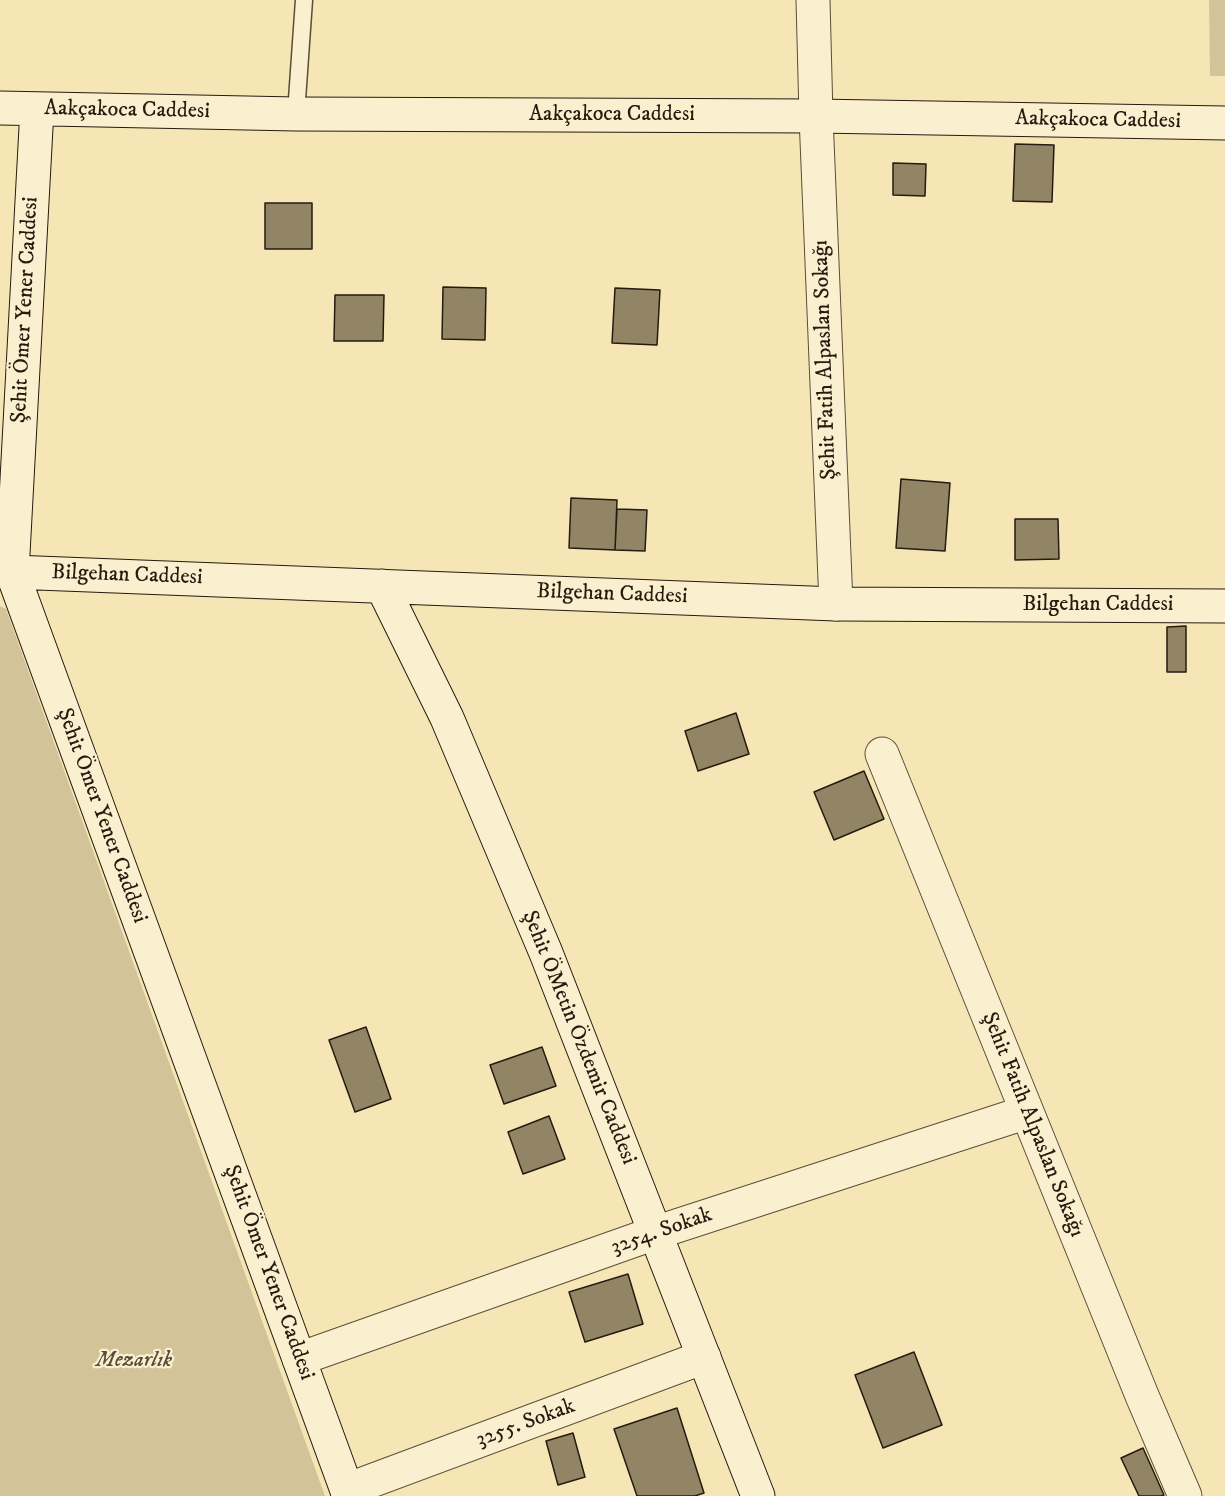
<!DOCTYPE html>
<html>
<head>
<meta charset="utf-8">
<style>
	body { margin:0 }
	canvas { display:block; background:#f7e6b5 }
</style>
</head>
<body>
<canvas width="1225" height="1496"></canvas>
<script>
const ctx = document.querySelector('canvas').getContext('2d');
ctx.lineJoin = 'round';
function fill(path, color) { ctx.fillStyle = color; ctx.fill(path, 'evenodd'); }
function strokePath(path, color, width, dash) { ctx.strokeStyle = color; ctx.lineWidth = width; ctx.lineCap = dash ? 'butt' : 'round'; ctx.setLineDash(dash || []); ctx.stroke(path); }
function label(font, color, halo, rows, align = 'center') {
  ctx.font = font + ' "IM FELL DW Pica",serif'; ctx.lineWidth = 4.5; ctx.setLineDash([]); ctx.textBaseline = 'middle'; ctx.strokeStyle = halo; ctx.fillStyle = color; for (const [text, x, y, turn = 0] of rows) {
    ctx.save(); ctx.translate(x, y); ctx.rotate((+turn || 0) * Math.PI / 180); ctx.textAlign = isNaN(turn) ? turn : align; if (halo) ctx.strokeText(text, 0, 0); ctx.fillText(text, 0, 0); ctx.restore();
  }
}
fill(new Path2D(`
	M 1209,0 L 1225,0 L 1225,76 L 1210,76 Z
	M 0,606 L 6,609 L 325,1496 L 0,1496 Z`), '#d3c399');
const building = new Path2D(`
	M 1015,144 L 1054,145 L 1052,202 L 1013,201 Z
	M 893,163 L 926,164 L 925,196 L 893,195 Z
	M 265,203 L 312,203 L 312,249 L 265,249 Z
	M 443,287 L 486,288 L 485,340 L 442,339 Z
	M 615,288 L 660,290 L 657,345 L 612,343 Z
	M 335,295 L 384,295 L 383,341 L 334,341 Z
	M 901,479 L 950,483 L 945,551 L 896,548 Z
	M 571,498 L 617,500 L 615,550 L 569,548 Z
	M 617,509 L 647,510 L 645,551 L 615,550 Z
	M 1015,519 L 1058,519 L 1059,559 L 1015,560 Z
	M 1186,626 L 1186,672 L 1167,672 L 1167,627 Z
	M 736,713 L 749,754 L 698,771 L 685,731 Z
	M 864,771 L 884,819 L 834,840 L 814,792 Z
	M 366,1027 L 391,1099 L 355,1112 L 329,1040 Z
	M 542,1047 L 556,1086 L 504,1104 L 490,1065 Z
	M 549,1116 L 565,1159 L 523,1174 L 508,1132 Z
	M 628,1274 L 643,1324 L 585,1342 L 569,1292 Z
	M 914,1352 L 942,1425 L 883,1448 L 855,1375 Z
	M 677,1408 L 704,1493 L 695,1496 L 637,1496 L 614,1429 Z
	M 573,1433 L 585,1477 L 558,1485 L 546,1441 Z
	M 1143,1448 L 1164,1495 L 1161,1496 L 1139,1496 L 1121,1458 Z`);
fill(building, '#928565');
strokePath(building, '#251b0f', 1.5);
const lane = new Path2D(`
	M 296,114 L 304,0`);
const street = new Path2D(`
	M 813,0 L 816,116 L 836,604
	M 882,754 L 1143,1398 L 1185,1496
	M 299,1359 L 655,1233 L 1027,1112
	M 347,1490 L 704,1357`);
const secondary = new Path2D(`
	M 0,108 L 296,114 L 816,116 L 1225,123
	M 37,109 L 12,572 L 349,1496
	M 12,572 L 836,604 L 1225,606
	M 382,586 L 447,718 L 546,953 L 758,1496`);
strokePath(lane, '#5a4e38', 19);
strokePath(street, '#5a4e38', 35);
strokePath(secondary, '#251b0f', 35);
strokePath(lane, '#faefcf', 16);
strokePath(street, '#faefcf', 33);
strokePath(secondary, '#faefcf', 33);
label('22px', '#251b0f', '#faefcf', [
	["Aakçakoca Caddesi",127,111,1],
	["Aakçakoca Caddesi",612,115],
	["Aakçakoca Caddesi",1098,121,1],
	["Şehit Ömer Yener Caddesi",26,310,-87],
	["Şehit Fatih Alpaslan Sokağı",826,360,-92],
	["Bilgehan Caddesi",127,576,2],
	["Bilgehan Caddesi",612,595,2],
	["Bilgehan Caddesi",1098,605],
	["Şehit Ömer Yener Caddesi",101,816,70],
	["Şehit ÖMetin Özdemir Caddesi",578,1038,68],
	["Şehit Fatih Alpaslan Sokağı",1032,1125,68],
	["3254. Sokak",662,1232,-19],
	["Şehit Ömer Yener Caddesi",268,1273,70],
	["3255. Sokak",526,1424,-20]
]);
label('italic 22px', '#594d38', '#faefcf', [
	["Mezarlık",134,1361]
]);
</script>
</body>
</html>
